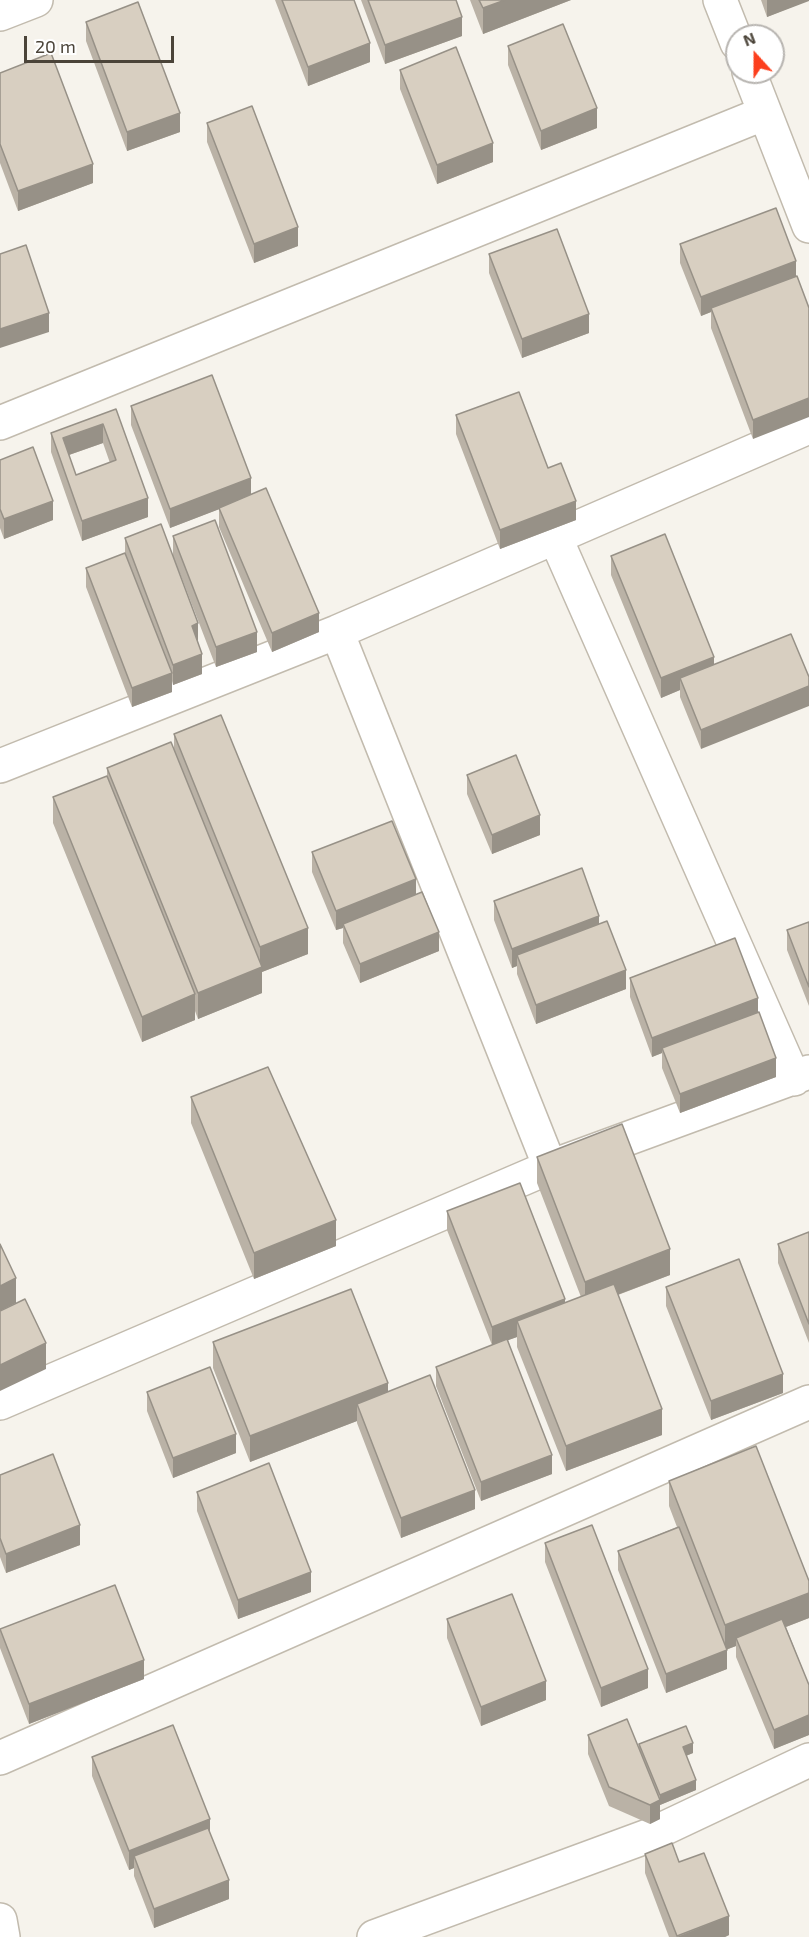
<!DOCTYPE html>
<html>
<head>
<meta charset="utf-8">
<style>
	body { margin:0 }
	#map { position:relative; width:809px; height:1937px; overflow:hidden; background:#f6f3ec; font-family:"Exo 2",sans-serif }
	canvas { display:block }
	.north { position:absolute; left:725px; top:24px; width:60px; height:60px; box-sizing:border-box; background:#fff; border:2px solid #b7b4b0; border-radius:50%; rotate:339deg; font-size:16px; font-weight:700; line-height:24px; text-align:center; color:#4b4439 }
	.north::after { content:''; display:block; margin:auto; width:21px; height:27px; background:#fc3f1d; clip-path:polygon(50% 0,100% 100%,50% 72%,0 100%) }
	.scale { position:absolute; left:24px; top:36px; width:150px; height:27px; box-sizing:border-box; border:3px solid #4b4439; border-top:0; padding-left:8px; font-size:18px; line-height:21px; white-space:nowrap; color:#4b4439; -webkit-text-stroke:4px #fff; paint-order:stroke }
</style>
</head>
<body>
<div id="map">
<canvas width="809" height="1937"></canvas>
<div class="north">N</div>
<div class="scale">20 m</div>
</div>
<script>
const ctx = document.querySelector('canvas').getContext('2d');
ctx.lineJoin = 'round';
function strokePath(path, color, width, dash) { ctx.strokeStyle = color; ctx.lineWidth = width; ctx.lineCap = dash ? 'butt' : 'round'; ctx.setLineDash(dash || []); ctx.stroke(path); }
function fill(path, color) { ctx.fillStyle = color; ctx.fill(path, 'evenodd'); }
const minor = new Path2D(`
	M 720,0 L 737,43
	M 0,14 L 36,0
	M 765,113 L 809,226
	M 0,423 L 765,113 L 749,72
	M 556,539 L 794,1079
	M 337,632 L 550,1167
	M 0,766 L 337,632 L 809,427
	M 0,1403 L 550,1167 L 809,1072
	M 0,1758 L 809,1402
	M 0,1920 L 3,1937
	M 374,1937 L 648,1836 L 809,1760`);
strokePath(minor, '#c2bbae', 36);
strokePath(minor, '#fff', 33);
fill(new Path2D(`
	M 275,0 L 354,0 L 370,62 L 308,86 Z
	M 361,0 L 456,0 L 462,36 L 385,64 Z
	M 470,0 L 571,0 L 483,34 Z
	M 761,0 L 809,0 L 767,17 Z
	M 86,22 L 180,132 L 127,151 L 86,41 Z
	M 508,46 L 597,128 L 541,150 L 508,65 Z
	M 400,70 L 493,162 L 437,184 L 400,89 Z
	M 0,73 L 93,183 L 18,211 L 0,163 Z
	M 207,123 L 298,246 L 254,263 L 207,142 Z
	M 680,244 L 796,277 L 753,439 L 711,328 L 711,312 L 701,316 L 680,263 Z
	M 489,254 L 589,333 L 522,358 L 489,273 Z
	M 131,406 L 251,494 L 319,632 L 272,652 L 219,527 L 219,509 L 170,528 L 131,425 Z
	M 116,409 L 148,517 L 82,541 L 51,452 L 51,433 ZM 103,443 L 110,463 L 76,475 L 69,455 Z
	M 456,415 L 548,468 L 576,520 L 500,549 L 456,434 Z
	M 0,460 L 53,520 L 4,539 L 0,528 Z
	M 173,536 L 257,652 L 216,667 L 179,571 L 198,642 L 202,674 L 173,685 L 172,681 L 172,692 L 132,707 L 86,587 L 86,568 L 125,553 L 125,538 L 173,555 Z
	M 611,556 L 714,657 L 701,749 L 680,697 L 680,690 L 661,698 L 611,575 Z
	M 174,734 L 308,954 L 262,972 L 262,993 L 198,1019 L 195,1011 L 195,1020 L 142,1042 L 53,823 L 53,797 L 107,777 L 107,768 L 174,749 Z
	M 467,775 L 540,835 L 492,854 L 467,794 Z
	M 312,852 L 416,894 L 439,951 L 360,983 L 343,943 L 343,928 L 336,930 L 312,872 Z
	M 494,901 L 599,925 L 626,989 L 536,1024 L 517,974 L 517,966 L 512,968 L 494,920 Z
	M 809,922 L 809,1006 L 787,950 L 787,930 Z
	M 630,978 L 758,1013 L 776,1077 L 680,1113 L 662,1068 L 662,1053 L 652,1057 L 630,997 Z
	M 191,1097 L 336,1246 L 254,1279 L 191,1123 Z
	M 537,1157 L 670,1275 L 618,1295 L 662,1435 L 566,1471 L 517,1347 L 517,1337 L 508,1340 L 552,1474 L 481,1501 L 436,1386 L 436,1367 L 492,1345 L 447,1230 L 447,1211 L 565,1303 L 581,1297 L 537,1183 Z
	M 809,1232 L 809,1343 L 778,1263 L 778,1244 Z
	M 666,1287 L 783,1393 L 711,1420 L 666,1306 Z
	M 213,1342 L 388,1392 L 475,1509 L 401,1538 L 357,1423 L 357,1421 L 250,1462 L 213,1368 Z
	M 147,1392 L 236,1453 L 173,1478 L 147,1411 Z
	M 0,1475 L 80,1545 L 6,1573 L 0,1557 Z
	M 669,1481 L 809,1618 L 786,1627 L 809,1685 L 809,1735 L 774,1749 L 736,1657 L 736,1646 L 726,1650 L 727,1669 L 666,1693 L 618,1570 L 618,1551 L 677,1527 L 669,1506 Z
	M 197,1492 L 311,1592 L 238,1619 L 197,1511 Z
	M 545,1543 L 648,1688 L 601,1707 L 545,1562 Z
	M 447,1619 L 546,1700 L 481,1726 L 447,1638 Z
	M 0,1629 L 144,1679 L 29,1724 L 0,1648 Z
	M 588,1735 L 639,1749 L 639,1744 L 693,1753 L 686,1756 L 696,1790 L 660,1805 L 660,1819 L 650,1824 L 609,1806 L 588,1754 Z
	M 92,1757 L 210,1833 L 229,1899 L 154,1928 L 134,1876 L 134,1868 L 129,1870 L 92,1776 Z
	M 645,1854 L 679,1862 L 729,1935 L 725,1937 L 669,1937 L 645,1873 Z`), '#bab2a6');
fill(new Path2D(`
	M 505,0 L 571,0 L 483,34 L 483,8 Z
	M 767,0 L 809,0 L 809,1 L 767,17 Z
	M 462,17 L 462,36 L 385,64 L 385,45 Z
	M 370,43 L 370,62 L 308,86 L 308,67 Z
	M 597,108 L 597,128 L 541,150 L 541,131 Z
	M 180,113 L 180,132 L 127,151 L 127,132 Z
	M 493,143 L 493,162 L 437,184 L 437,165 Z
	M 93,164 L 93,183 L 18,211 L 18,191 Z
	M 298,227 L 298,246 L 254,263 L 254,244 Z
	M 796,261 L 796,280 L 711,308 L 711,312 L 701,316 L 701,297 Z
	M 49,313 L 49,332 L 0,348 L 0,329 Z
	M 589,314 L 589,333 L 522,358 L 522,339 Z
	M 809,398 L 809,417 L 753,439 L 753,420 Z
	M 103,424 L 103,443 L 63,457 L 63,438 Z
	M 251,478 L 251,497 L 170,528 L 170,509 Z
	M 148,498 L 148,517 L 82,541 L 82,521 Z
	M 53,501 L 53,520 L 4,539 L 4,519 Z
	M 576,501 L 576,520 L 500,549 L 500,530 Z
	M 319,613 L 319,632 L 272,652 L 272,633 Z
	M 198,623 L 198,642 L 192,645 L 192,626 Z
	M 257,632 L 257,652 L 216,667 L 216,647 Z
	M 202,654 L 202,674 L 173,685 L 173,665 Z
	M 714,657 L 714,676 L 680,678 L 680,690 L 661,698 L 661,678 Z
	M 172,673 L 172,692 L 132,707 L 132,688 Z
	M 809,686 L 809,706 L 701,749 L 701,730 Z
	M 540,815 L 540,835 L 492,854 L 492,835 Z
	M 416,879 L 416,898 L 343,924 L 343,928 L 336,930 L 336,911 Z
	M 599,916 L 599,935 L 517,955 L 517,966 L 512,968 L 512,949 Z
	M 308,928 L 308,954 L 262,972 L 262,993 L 198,1019 L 198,993 L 260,968 L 260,947 Z
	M 439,932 L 439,951 L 360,983 L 360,964 Z
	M 626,970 L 626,989 L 536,1024 L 536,1005 Z
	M 195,994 L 195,1020 L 142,1042 L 142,1017 Z
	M 758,998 L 758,1018 L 662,1048 L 662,1053 L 652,1057 L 652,1038 Z
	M 776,1058 L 776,1077 L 680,1113 L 680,1094 Z
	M 336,1220 L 336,1246 L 254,1279 L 254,1253 Z
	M 670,1249 L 670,1275 L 585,1307 L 585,1282 Z
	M 16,1278 L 16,1303 L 0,1311 L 0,1286 Z
	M 565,1299 L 565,1319 L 517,1321 L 517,1337 L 492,1346 L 492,1327 Z
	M 46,1343 L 46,1369 L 0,1391 L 0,1365 Z
	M 783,1374 L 783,1393 L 711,1420 L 711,1401 Z
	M 388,1383 L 388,1409 L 357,1404 L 357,1421 L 250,1462 L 250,1436 Z
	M 662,1409 L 662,1435 L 566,1471 L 566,1446 Z
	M 236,1434 L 236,1453 L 173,1478 L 173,1458 Z
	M 552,1455 L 552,1474 L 481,1501 L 481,1482 Z
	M 475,1490 L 475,1509 L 401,1538 L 401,1518 Z
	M 80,1525 L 80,1545 L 6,1573 L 6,1554 Z
	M 311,1572 L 311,1592 L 238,1619 L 238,1600 Z
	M 809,1593 L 809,1618 L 739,1645 L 736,1638 L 736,1646 L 725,1650 L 725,1625 Z
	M 727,1650 L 727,1669 L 666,1693 L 666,1674 Z
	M 144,1660 L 144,1679 L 29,1724 L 29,1704 Z
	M 648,1669 L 648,1688 L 601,1707 L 601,1688 Z
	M 546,1681 L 546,1700 L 481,1726 L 481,1707 Z
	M 809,1715 L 809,1735 L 774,1749 L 774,1730 Z
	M 693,1743 L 693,1753 L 683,1757 L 683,1747 Z
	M 696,1780 L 696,1790 L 660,1805 L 660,1819 L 650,1824 L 650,1805 L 660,1800 L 660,1795 Z
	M 210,1819 L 210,1838 L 134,1856 L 134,1868 L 129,1870 L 129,1851 Z
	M 229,1880 L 229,1899 L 154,1928 L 154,1909 Z
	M 729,1916 L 729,1935 L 725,1937 L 677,1937 Z`), '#979187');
const building = new Path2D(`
	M 282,0 L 354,0 L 370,43 L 308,67 Z
	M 368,0 L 456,0 L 462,17 L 385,45 Z
	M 479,0 L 505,0 L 483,8 Z
	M 138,2 L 180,113 L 127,132 L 86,22 Z
	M 563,24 L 597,108 L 541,131 L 508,46 Z
	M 456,47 L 493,143 L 437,165 L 400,70 Z
	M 51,53 L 93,164 L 18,191 L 0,144 L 0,73 Z
	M 252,106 L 298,227 L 254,244 L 207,123 Z
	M 776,208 L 796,261 L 701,297 L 680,244 Z
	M 557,229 L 589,314 L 522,339 L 489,254 Z
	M 26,245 L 49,313 L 0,329 L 0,254 Z
	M 797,276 L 809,308 L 809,398 L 753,420 L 711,308 Z
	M 212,375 L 251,478 L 170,509 L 131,406 Z
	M 519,392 L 548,468 L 561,463 L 576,501 L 500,530 L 456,415 Z
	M 116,409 L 148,498 L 82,521 L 51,433 ZM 103,424 L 116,460 L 76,475 L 63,438 Z
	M 33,447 L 53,501 L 4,519 L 0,509 L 0,460 Z
	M 266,488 L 319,613 L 272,633 L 219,508 Z
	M 215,520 L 257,632 L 216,647 L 173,536 Z
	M 161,524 L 198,623 L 192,626 L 202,654 L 173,665 L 125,538 Z
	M 665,534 L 714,657 L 661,678 L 611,556 Z
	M 125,553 L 172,673 L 132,688 L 86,568 Z
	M 791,634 L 809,677 L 809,686 L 701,730 L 680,678 Z
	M 221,715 L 308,928 L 260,947 L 174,734 Z
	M 171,742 L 262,967 L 198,993 L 107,768 Z
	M 516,755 L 540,815 L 492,835 L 467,775 Z
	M 107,776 L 195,994 L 142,1017 L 53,797 Z
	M 392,821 L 416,879 L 336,911 L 312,852 Z
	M 582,868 L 599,916 L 512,949 L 494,901 Z
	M 422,892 L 439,932 L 360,964 L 343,924 Z
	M 607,921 L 626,970 L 536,1005 L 517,955 Z
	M 809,922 L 809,987 L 787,930 Z
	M 735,938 L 758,998 L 652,1038 L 630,978 Z
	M 759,1012 L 776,1058 L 680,1094 L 662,1048 Z
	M 268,1067 L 336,1220 L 254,1253 L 191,1097 Z
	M 622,1124 L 670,1249 L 585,1282 L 537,1157 Z
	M 520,1183 L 565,1299 L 492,1327 L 447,1211 Z
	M 809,1232 L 809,1324 L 778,1244 Z
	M 0,1244 L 16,1278 L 0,1286 Z
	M 739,1259 L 783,1374 L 711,1401 L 666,1287 Z
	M 614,1284 L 662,1409 L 566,1446 L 517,1321 Z
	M 351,1289 L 388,1383 L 250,1436 L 213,1342 Z
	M 25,1299 L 46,1343 L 0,1365 L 0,1311 Z
	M 507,1339 L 552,1455 L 481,1482 L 436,1367 Z
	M 210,1367 L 236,1434 L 173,1458 L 147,1392 Z
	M 430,1375 L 475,1490 L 401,1518 L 357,1404 Z
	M 756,1446 L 809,1581 L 809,1593 L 725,1625 L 669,1481 Z
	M 53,1454 L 80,1525 L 6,1554 L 0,1538 L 0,1475 Z
	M 269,1463 L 311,1572 L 238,1600 L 197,1492 Z
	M 592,1525 L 648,1669 L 601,1688 L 545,1543 Z
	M 679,1527 L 727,1650 L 666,1674 L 618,1551 Z
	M 115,1585 L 144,1660 L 29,1704 L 0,1629 Z
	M 512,1594 L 546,1681 L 481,1707 L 447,1619 Z
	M 782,1619 L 809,1685 L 809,1715 L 774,1730 L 736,1638 Z
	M 627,1719 L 660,1800 L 650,1805 L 609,1787 L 588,1735 Z
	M 173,1725 L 210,1819 L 129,1851 L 92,1757 Z
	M 686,1726 L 693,1743 L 683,1747 L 696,1780 L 660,1795 L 639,1744 Z
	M 208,1828 L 229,1880 L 154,1909 L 134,1856 Z
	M 672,1843 L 679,1862 L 704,1853 L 729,1916 L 677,1936 L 645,1854 Z`);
fill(building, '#d8cfc1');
strokePath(building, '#979187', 1.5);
</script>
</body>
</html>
